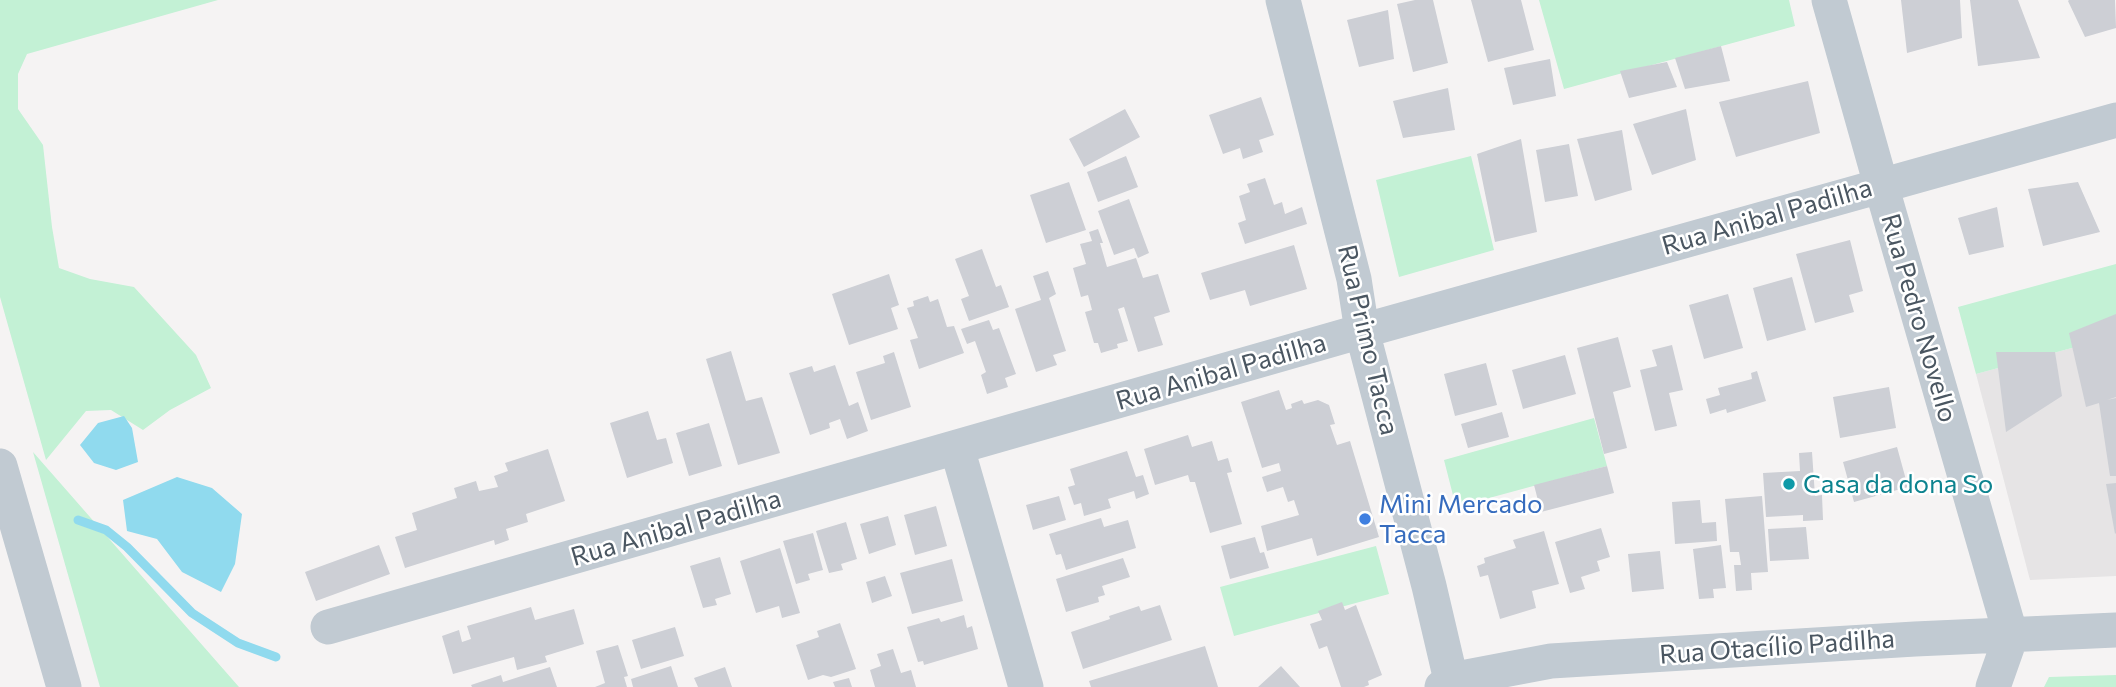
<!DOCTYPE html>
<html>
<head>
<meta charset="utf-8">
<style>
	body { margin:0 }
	canvas { display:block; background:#f5f3f3 }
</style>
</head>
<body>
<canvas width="2116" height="687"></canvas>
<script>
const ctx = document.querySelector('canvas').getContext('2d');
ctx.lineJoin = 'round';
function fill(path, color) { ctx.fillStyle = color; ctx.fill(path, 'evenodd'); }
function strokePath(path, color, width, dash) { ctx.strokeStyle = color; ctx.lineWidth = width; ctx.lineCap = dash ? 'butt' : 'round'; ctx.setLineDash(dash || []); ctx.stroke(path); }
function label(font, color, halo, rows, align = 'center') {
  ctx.font = font + ' Commissioner,sans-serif'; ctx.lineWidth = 5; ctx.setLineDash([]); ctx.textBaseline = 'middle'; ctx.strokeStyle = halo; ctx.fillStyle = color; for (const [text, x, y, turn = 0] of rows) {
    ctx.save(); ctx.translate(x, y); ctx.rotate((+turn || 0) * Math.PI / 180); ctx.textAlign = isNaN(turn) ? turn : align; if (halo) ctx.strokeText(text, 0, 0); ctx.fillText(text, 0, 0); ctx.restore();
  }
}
fill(new Path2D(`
	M 2116,336 L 2116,576 L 2030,580 L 1976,374 Z`), '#e6e4e5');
fill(new Path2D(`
	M 0,0 L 218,0 L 27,54 L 18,74 L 18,109 L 43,145 L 52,227 L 59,268 L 90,279 L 134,287 L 196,355 L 211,388 L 170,410 L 143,430 L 111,410 L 86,411 L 46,460 L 0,297 Z
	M 1539,0 L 1789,0 L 1795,26 L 1564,89 Z
	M 1471,156 L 1494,250 L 1399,277 L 1376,180 Z
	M 2116,264 L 2116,336 L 1976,374 L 1958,307 Z
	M 1594,418 L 1607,466 L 1456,507 L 1444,460 Z
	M 33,452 L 239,687 L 100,687 Z
	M 1376,546 L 1389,594 L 1234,636 L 1220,587 Z
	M 2116,675 L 2116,687 L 2044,687 L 2049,677 Z`), '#c3f1d5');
fill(new Path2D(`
	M 124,416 L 132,428 L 138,462 L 116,470 L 94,463 L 80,445 L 98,423 Z
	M 177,477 L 212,488 L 242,514 L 235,564 L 221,592 L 182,572 L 157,539 L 127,531 L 123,500 Z`), '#90daee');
strokePath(new Path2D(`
	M 78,520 L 106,530 L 127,547 L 192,613 L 238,643 L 276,657`), '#90daee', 9);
fill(new Path2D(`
	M 1415,0 L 1433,0 L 1448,63 L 1413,72 L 1397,4 Z
	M 1471,0 L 1521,0 L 1534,50 L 1488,62 Z
	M 1901,0 L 1960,0 L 1962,38 L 1907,53 Z
	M 1970,0 L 2018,0 L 2040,58 L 1978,66 Z
	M 2069,0 L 2115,0 L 2116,28 L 2085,37 L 2068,1 Z
	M 1388,10 L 1394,59 L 1359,67 L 1347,20 Z
	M 1721,46 L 1730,81 L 1685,89 L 1675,58 Z
	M 1550,59 L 1556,96 L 1513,105 L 1504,68 Z
	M 1667,62 L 1677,87 L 1629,98 L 1620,71 Z
	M 1808,81 L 1820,133 L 1736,157 L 1719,102 Z
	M 1448,88 L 1455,130 L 1403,138 L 1393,101 Z
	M 1261,97 L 1274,135 L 1259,140 L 1263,152 L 1243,159 L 1240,148 L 1223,154 L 1209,115 Z
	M 1125,109 L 1140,137 L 1084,167 L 1069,139 Z
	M 1686,109 L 1696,160 L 1652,175 L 1633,124 Z
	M 1622,130 L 1632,190 L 1595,201 L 1577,139 Z
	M 1521,139 L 1537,232 L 1495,242 L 1477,154 Z
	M 1569,144 L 1578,196 L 1545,202 L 1536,150 Z
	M 1126,156 L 1138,187 L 1098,202 L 1087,172 Z
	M 1265,178 L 1274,205 L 1282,202 L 1285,214 L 1302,207 L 1307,224 L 1245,244 L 1238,223 L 1246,220 L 1239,196 L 1250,192 L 1247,184 Z
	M 1069,182 L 1086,230 L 1046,243 L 1030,195 Z
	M 2078,182 L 2100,232 L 2043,246 L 2028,189 Z
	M 1129,199 L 1149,253 L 1138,258 L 1134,248 L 1114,255 L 1098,211 Z
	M 1997,207 L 2004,247 L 1969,255 L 1958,218 Z
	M 1098,229 L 1103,243 L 1100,243 L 1107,267 L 1136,258 L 1143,278 L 1158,274 L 1170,312 L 1154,317 L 1163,345 L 1138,352 L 1124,307 L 1118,309 L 1128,341 L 1117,344 L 1118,348 L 1101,353 L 1098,343 L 1094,343 L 1085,312 L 1092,310 L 1088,295 L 1081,297 L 1073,268 L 1086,264 L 1080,244 L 1092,241 L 1089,232 Z
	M 1850,240 L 1863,291 L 1849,295 L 1854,312 L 1815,323 L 1796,254 Z
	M 1294,245 L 1307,289 L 1250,306 L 1245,290 L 1210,300 L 1201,273 Z
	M 982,249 L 996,287 L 1001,285 L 1009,307 L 969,321 L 961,299 L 969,296 L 955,259 Z
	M 1048,271 L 1056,294 L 1049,298 L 1066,351 L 1053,355 L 1057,365 L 1036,372 L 1015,309 L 1041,300 L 1033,276 Z
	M 889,274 L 899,305 L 891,308 L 898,329 L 849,345 L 832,294 Z
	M 1792,277 L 1806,330 L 1767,341 L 1753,288 Z
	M 1728,294 L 1743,348 L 1704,359 L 1689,305 Z
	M 928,296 L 930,302 L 938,299 L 947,327 L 954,326 L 964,353 L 919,369 L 910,340 L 918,338 L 907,308 L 914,306 L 913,301 Z
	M 2116,314 L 2116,397 L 2107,400 L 2116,398 L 2116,476 L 2110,476 L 2099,403 L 2086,407 L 2069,333 Z
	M 989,320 L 993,330 L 999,328 L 1016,374 L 1005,378 L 1008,387 L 987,394 L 981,375 L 986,372 L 975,341 L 967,344 L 961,329 Z
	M 1618,337 L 1631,387 L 1613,392 L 1627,448 L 1604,454 L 1577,348 Z
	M 1672,345 L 1683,390 L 1669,393 L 1677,426 L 1655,431 L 1640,370 L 1657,366 L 1652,350 Z
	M 731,351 L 746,401 L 762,397 L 780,453 L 738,465 L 706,359 Z
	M 894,352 L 911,407 L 871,420 L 856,372 L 885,363 L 883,356 Z
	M 1996,352 L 2055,352 L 2062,396 L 2006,432 Z
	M 1565,355 L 1576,394 L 1523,409 L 1512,370 Z
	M 1486,363 L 1497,405 L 1455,416 L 1444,374 Z
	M 835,365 L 849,406 L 858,402 L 868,431 L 847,439 L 840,419 L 829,423 L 830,428 L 810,435 L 789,373 L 812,366 L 814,372 Z
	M 1757,371 L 1766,401 L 1727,413 L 1726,409 L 1710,414 L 1706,399 L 1720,395 L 1718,388 L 1752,379 L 1751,373 Z
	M 1889,387 L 1896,428 L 1840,438 L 1833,397 Z
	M 1279,390 L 1286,410 L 1292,408 L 1291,404 L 1302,400 L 1304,404 L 1318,400 L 1329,405 L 1335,424 L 1330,425 L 1337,445 L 1350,441 L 1379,537 L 1317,556 L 1312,538 L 1267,551 L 1261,526 L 1299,515 L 1294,500 L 1288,502 L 1283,487 L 1267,492 L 1262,477 L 1281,471 L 1279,463 L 1262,468 L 1241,402 Z
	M 648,411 L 657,440 L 666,438 L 673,463 L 627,478 L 610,423 Z
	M 1502,412 L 1509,437 L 1468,448 L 1461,424 Z
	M 709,423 L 722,466 L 689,476 L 676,433 Z
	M 1188,435 L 1192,447 L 1212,441 L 1218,461 L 1228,458 L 1232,472 L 1227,473 L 1242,524 L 1210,533 L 1195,482 L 1190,482 L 1188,475 L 1155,485 L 1144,449 Z
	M 1897,447 L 1908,487 L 1854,502 L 1843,462 Z
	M 548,449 L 565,501 L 526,514 L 528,522 L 506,529 L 509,540 L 495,545 L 494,540 L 405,568 L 395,537 L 417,530 L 412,513 L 457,498 L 454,488 L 476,481 L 479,491 L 498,487 L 494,476 L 508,471 L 505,463 Z
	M 1127,451 L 1136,477 L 1143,475 L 1149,494 L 1136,499 L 1134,491 L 1108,499 L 1111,508 L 1084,516 L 1081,503 L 1074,505 L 1068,487 L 1075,485 L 1070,469 Z
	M 1812,452 L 1815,496 L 1822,495 L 1823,520 L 1803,521 L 1803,515 L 1766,517 L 1763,473 L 1800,471 L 1799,453 Z
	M 1607,466 L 1614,493 L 1541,512 L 1534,485 Z
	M 2116,483 L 2116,533 L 2115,534 L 2106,484 Z
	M 1059,496 L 1066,520 L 1033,530 L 1026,505 Z
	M 1762,496 L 1768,572 L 1751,573 L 1752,590 L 1736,591 L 1734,565 L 1741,565 L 1739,552 L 1730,552 L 1725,499 Z
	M 1700,500 L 1702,523 L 1716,522 L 1717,541 L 1675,544 L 1672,502 Z
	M 936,506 L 947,546 L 915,555 L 904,515 Z
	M 888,516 L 896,545 L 869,554 L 860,524 Z
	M 1101,518 L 1104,527 L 1128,520 L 1136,548 L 1066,570 L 1061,554 L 1056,555 L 1049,534 Z
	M 846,522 L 857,559 L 841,564 L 843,570 L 829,573 L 816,531 Z
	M 1806,527 L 1809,559 L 1770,561 L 1768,529 Z
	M 1601,528 L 1610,557 L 1597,561 L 1600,571 L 1581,577 L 1585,589 L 1570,593 L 1555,542 Z
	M 1544,531 L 1559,584 L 1532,591 L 1536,608 L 1500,619 L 1488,575 L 1480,577 L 1477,566 L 1485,563 L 1484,558 L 1516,548 L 1513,540 Z
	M 813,533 L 823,570 L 808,574 L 810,580 L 796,584 L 783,541 Z
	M 1255,537 L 1260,553 L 1264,552 L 1269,568 L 1230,579 L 1221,546 Z
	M 379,545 L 390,574 L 316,601 L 305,572 Z
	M 1721,545 L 1726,588 L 1713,589 L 1714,598 L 1699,599 L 1693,549 Z
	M 780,548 L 800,613 L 782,618 L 779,606 L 756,613 L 740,561 Z
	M 1660,551 L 1664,589 L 1632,592 L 1628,554 Z
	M 720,557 L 731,594 L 715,599 L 717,605 L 703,608 L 690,566 Z
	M 1123,558 L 1130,577 L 1102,586 L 1105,595 L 1098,597 L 1099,602 L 1066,612 L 1056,579 Z
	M 952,559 L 963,601 L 912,614 L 900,573 Z
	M 885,576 L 892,596 L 872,603 L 866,582 Z
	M 1342,602 L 1345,610 L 1356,605 L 1382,675 L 1368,681 L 1369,685 L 1364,687 L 1341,687 L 1327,646 L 1319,649 L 1310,624 L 1322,620 L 1318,611 Z
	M 1160,605 L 1172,640 L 1083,669 L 1071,632 L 1110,619 L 1109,616 L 1139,606 L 1141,611 Z
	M 531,607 L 535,620 L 574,609 L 584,644 L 545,656 L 547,662 L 517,670 L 514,657 L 453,674 L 442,636 L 459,630 L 462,642 L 471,639 L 467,626 Z
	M 964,615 L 967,628 L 972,626 L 978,649 L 924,665 L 923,661 L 918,662 L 907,627 L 939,618 L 941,622 Z
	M 840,623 L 856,669 L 831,677 L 823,675 L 808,680 L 796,645 L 819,637 L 817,631 Z
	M 675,627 L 684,656 L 641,669 L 632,640 Z
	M 618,645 L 628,676 L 624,677 L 627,687 L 595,687 L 605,683 L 596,651 Z
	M 1205,646 L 1218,687 L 1091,687 L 1089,681 Z
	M 893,649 L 901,673 L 911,670 L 916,687 L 875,687 L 870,670 L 881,666 L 877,654 Z
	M 671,666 L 678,687 L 633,687 L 631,679 Z
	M 1281,666 L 1300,687 L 1258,687 Z
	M 550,667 L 557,687 L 472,687 L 471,685 L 501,675 L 503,682 Z
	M 725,667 L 732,687 L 698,687 L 694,678 Z
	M 849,678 L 852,687 L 835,687 L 833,682 Z`), '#cdcfd5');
strokePath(new Path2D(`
	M 1283,0 L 1354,279 L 1362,331 L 1429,586 L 1451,680
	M 1829,0 L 1881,185 L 2011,636
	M 957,448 L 1026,687
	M 0,466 L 64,687
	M 328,627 L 1362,331 L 2116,120
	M 1442,687 L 1451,680 L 1551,661 L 1915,639 L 2116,630
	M 1993,687 L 2011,636`), '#c1cad2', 35);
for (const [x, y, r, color] of [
	[1789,484,7,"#0f9aa8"],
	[1365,519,7,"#3f7fe0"]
]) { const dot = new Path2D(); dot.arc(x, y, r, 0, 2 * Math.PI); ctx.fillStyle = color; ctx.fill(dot); strokePath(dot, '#fff', 2.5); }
label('26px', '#4a5661', '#fff', [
	["Rua Anibal Padilha",1767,217,-16],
	["Rua Pedro Novello",1919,318,74],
	["Rua Primo Tacca",1368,340,77],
	["Rua Anibal Padilha",1221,372,-16],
	["Rua Anibal Padilha",676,528,-16],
	["Rua Otacílio Padilha",1777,647,-4]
]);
label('26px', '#0d838f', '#fff', [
	["Casa da dona So",1803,484]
], 'left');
label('26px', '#366cbe', '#fff', [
	["Mini Mercado",1379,504],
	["Tacca",1379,534]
], 'left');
</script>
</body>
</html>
